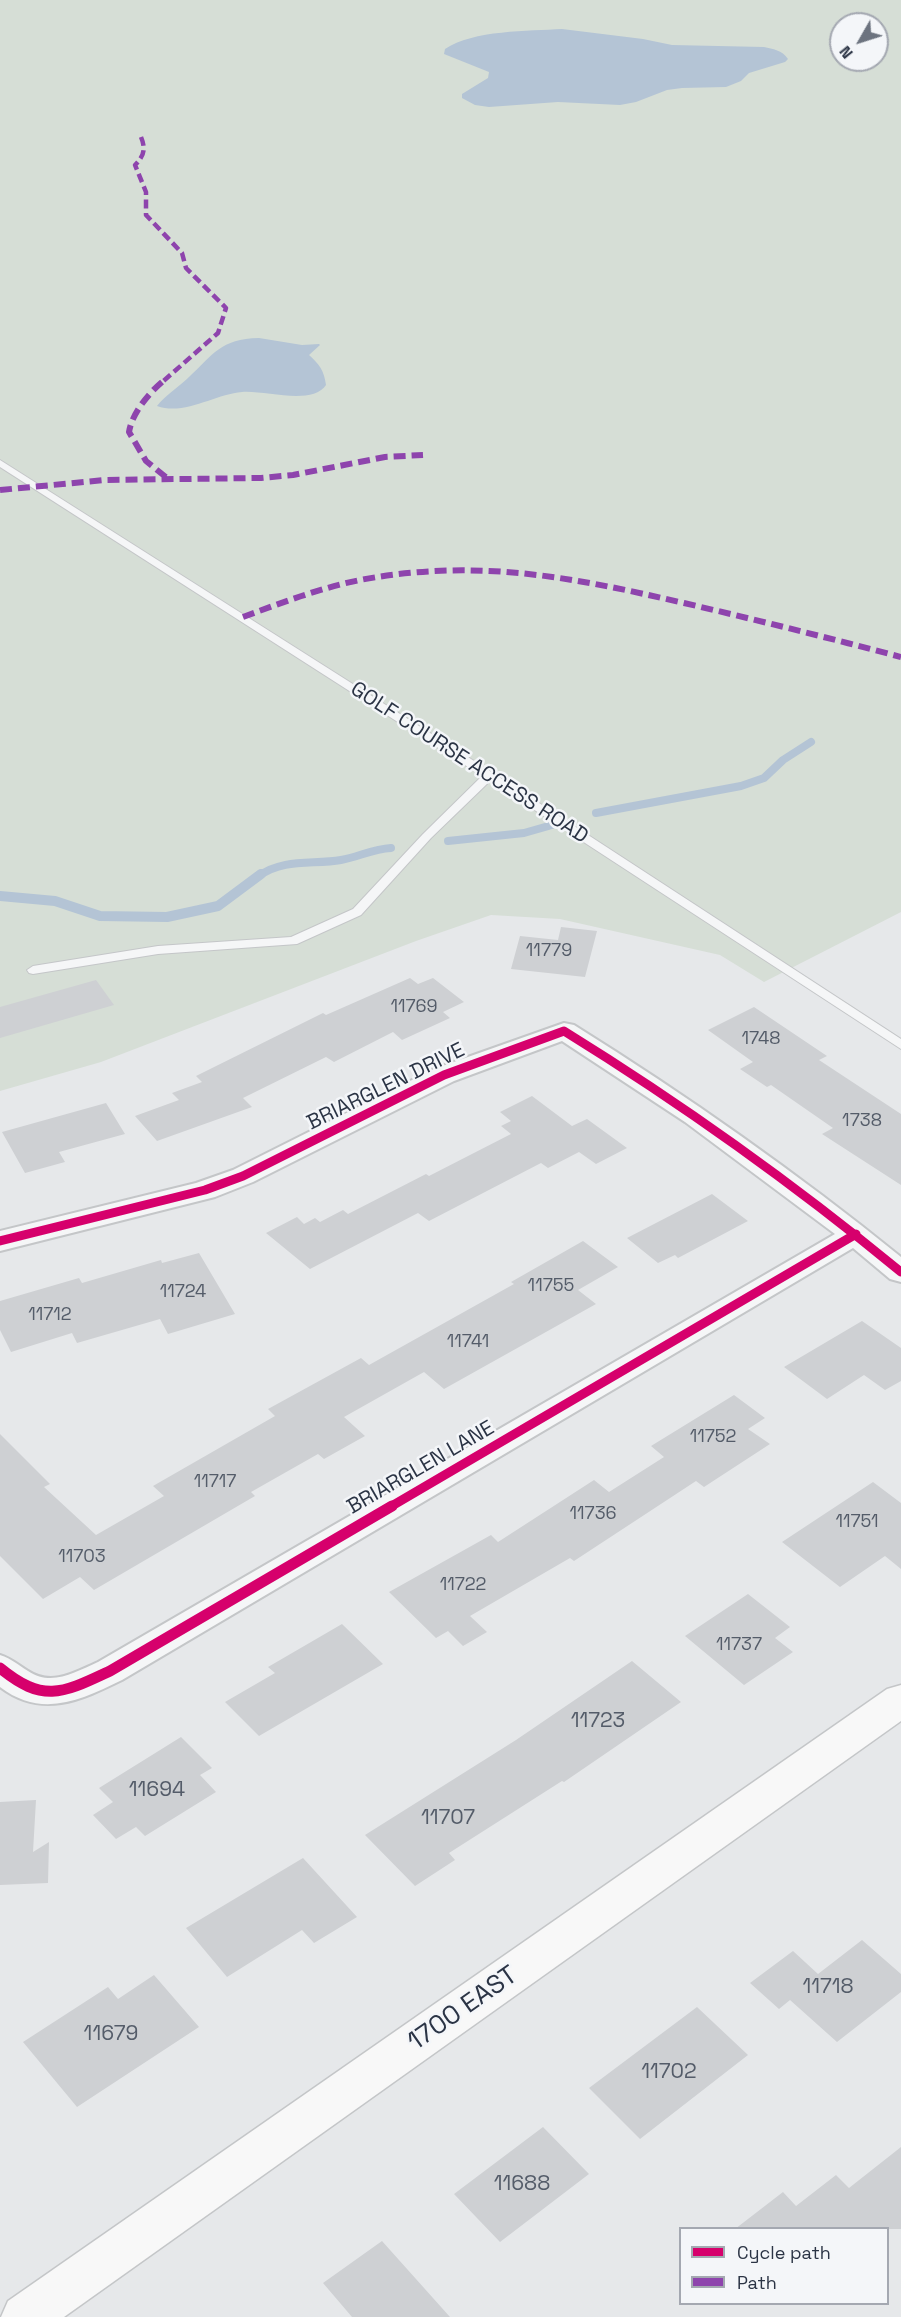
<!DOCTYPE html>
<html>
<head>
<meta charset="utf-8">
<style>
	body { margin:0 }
	#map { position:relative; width:901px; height:2317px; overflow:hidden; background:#e6e8ea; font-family:"Space Grotesk",sans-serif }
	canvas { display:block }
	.legend { position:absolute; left:679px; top:2227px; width:210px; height:78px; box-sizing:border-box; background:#f4f6f9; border:2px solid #a4a8b1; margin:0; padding:8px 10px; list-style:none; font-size:18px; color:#2b3445 }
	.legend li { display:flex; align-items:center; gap:12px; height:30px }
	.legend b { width:30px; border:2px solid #a4a8b1 }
	.north { position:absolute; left:829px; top:12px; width:60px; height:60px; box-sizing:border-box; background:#f4f6f9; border:2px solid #a4a8b1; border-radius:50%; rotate:231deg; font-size:16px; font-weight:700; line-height:24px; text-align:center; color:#2b3445 }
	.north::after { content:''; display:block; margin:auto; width:21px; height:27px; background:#6c737f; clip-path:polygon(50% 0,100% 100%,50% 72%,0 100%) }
</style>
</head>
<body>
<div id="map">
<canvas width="901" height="2317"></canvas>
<ul class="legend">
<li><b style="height:8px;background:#d6006c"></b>Cycle path</li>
<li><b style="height:8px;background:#8e44ad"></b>Path</li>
</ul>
<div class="north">N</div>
</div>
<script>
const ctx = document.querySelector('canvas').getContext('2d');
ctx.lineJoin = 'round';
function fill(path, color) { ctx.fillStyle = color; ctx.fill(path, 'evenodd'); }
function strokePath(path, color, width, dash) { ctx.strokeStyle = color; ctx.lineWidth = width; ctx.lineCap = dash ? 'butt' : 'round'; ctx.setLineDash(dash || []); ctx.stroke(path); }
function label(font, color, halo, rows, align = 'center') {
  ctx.font = font + ' "Space Grotesk",sans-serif'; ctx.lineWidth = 5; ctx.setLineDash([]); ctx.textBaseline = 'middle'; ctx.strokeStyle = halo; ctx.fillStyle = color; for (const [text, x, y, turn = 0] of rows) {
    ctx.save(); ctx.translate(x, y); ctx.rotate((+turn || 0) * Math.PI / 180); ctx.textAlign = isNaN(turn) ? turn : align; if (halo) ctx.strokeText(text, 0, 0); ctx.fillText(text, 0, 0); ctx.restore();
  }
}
fill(new Path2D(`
	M 0,0 L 901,0 L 901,912 L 764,982 L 720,955 L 560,919 L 491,915 L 416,941 L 101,1062 L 0,1091 ZM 841,24 L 877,24 L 877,60 L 841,60 Z`), '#d6ded6');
fill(new Path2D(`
	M 562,29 L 643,39 L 672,45 L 764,47 C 773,49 782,50 788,59 L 785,62 L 749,73 L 741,81 L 726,87 L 682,88 L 667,90 L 636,102 L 620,105 L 558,102 L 489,107 L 475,105 L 462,98 L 462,94 L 488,78 L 489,72 L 444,54 L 445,49 C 473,30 529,31 562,29 Z
	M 259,338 L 302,345 L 319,344 L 320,345 L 309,355 C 319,364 324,370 326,385 C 312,406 265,390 242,392 C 215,394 185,416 157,406 C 164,397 178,387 188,378 C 214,354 220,339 259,338 Z`), '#b4c4d5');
strokePath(new Path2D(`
	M 596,813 L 741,786 L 764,778 L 783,760 L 811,742
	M 448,841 L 524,833 L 552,825
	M 259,876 C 284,858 313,865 341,860 C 358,857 373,849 391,848`), '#b4c4d5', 8);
strokePath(new Path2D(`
	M 0,896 L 55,901 L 100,916 L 167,917 L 218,906 L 261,874`), '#b4c4d5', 10);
fill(new Path2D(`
	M 561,927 L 597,931 L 585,977 L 511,969 L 520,936 L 558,940 Z
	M 410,978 L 418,984 L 433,978 L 464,1002 L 443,1012 L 450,1018 L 402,1040 L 393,1032 L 334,1062 L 326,1057 L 243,1098 L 252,1107 L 157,1141 L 135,1116 L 179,1100 L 172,1093 L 202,1082 L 196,1076 L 323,1013 L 326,1015 Z
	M 96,980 L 114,1005 L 0,1038 L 0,1007 Z
	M 754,1007 L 827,1056 L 819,1060 L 901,1114 L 901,1185 L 822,1134 L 833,1128 L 771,1085 L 767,1087 L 740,1069 L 753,1062 L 708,1030 Z
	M 532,1096 L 572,1126 L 587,1119 L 627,1148 L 596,1164 L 579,1152 L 548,1168 L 541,1163 L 429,1221 L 418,1213 L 310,1269 L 266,1233 L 297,1217 L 304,1224 L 315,1218 L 320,1222 L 343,1210 L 348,1214 L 426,1174 L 429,1176 L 511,1134 L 501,1126 L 511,1121 L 500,1112 Z
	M 106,1103 L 125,1134 L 59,1152 L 65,1162 L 25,1173 L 2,1132 Z
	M 712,1194 L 748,1221 L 678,1258 L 675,1255 L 658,1263 L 627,1238 Z
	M 583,1241 L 618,1267 L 578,1290 L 596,1304 L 444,1389 L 424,1372 L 344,1417 L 365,1436 L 324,1459 L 318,1454 L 251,1492 L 255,1496 L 94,1590 L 80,1577 L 43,1599 L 0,1556 L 0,1434 L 50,1484 L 44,1487 L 96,1535 L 164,1496 L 153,1486 L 275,1416 L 268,1409 L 361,1358 L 369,1365 L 514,1284 L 511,1282 Z
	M 199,1253 L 235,1314 L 168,1334 L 160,1319 L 77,1343 L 72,1333 L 11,1352 L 0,1330 L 0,1301 L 79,1278 L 82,1283 L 161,1260 L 162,1263 Z
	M 862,1321 L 901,1348 L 901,1381 L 885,1390 L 864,1375 L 827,1399 L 784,1367 Z
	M 734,1395 L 765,1418 L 748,1429 L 770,1444 L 704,1487 L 696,1481 L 574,1561 L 570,1558 L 470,1616 L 487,1632 L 463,1646 L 448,1631 L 436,1638 L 389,1592 L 491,1535 L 498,1542 L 594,1480 L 609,1492 L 664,1457 L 651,1446 Z
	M 873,1482 L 901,1503 L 901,1569 L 885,1556 L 840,1587 L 782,1542 Z
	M 748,1594 L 790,1627 L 775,1638 L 793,1652 L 744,1685 L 685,1636 Z
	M 342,1624 L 383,1664 L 259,1736 L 225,1702 L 275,1673 L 268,1667 Z
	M 632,1661 L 681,1702 L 564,1782 L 562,1781 L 449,1853 L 455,1860 L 415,1886 L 365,1835 L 516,1740 Z
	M 181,1737 L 212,1768 L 200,1775 L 216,1792 L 145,1836 L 136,1827 L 116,1839 L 93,1815 L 113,1802 L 99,1788 Z
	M 36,1800 L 33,1852 L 49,1842 L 48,1883 L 0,1885 L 0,1802 Z
	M 303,1858 L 357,1917 L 314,1943 L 302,1930 L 227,1977 L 186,1928 Z
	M 862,1940 L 901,1974 L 901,1992 L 837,2042 L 790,2000 L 779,2009 L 750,1983 L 793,1951 L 818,1974 Z
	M 154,1975 L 199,2027 L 77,2107 L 23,2042 L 108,1987 L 118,1999 Z
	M 697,2007 L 748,2055 L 640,2139 L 589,2088 Z
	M 543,2127 L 589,2174 L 500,2242 L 454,2194 Z
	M 901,2147 L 901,2229 L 735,2229 L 783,2192 L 796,2206 L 836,2175 L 849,2188 Z
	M 382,2241 L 450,2317 L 352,2317 L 323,2283 Z`), '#ced0d3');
const service = new Path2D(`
	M 0,460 L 493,773 L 901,1039 L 901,1049 L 490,781 L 431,838 L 361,915 L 297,944 L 158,954 L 33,974 L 29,973 L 27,970 L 33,966 L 158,946 L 291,937 L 353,909 L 423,834 L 482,776 L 0,467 Z`);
const minor = new Path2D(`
	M 564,1023 L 574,1025 C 688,1096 797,1173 901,1257 L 901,1282 L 890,1279 L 853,1248 L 122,1680 C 81,1700 42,1719 0,1687 L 0,1655 C 12,1659 18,1665 28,1671 C 52,1687 75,1672 98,1662 L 835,1234 L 685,1122 L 562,1041 L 454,1081 L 253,1182 L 215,1197 L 0,1251 L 0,1231 L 196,1183 L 233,1170 L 434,1069 Z`);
const secondary = new Path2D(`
	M 901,1685 L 901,1721 L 64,2317 L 1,2317 L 8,2301 L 887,1689 Z`);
strokePath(service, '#c4c6c8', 2);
strokePath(minor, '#c4c6c8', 4);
strokePath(secondary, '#c4c6c8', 3);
fill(service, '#f5f6f7');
fill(minor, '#f5f6f7');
fill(secondary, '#f8f8f8');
strokePath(new Path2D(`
	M 141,137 C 146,149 144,156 135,165 L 146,192 L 146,215 L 182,253 L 186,268 L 226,308 L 218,333 L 160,384`), '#8e44ad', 4.5, [9, 4.5]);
strokePath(new Path2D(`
	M 162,382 C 147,395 132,414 129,432 L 146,461 L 167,478
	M 0,490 L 105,480 L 261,478 L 293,475 L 385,457 L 423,455
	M 243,617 C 281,603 320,588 360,580 C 477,558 571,577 684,603 C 757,620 829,638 901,657`), '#8e44ad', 6, [12, 6]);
strokePath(new Path2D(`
	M 0,1241 L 205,1190 L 243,1176 L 444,1075 L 564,1031 C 682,1104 794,1184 901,1272
	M 390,1507 L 856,1234`), '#d6006c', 9);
strokePath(new Path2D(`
	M 0,1668 C 44,1704 63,1693 110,1671 L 392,1506`), '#d6006c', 11);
label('18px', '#545c69', null, [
	["11779",549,951],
	["11769",414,1007],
	["1748",761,1039],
	["1738",862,1121],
	["11755",551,1286],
	["11724",183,1292],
	["11712",50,1315],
	["11741",468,1342],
	["11752",713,1437],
	["11717",215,1482],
	["11736",593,1514],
	["11751",857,1522],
	["11703",82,1557],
	["11722",463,1585],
	["11737",739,1645]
]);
label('21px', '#2b3445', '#f4f6f9', [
	["GOLF COURSE ACCESS ROAD",469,763,33],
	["BRIARGLEN DRIVE",386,1087,-26],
	["BRIARGLEN LANE",421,1468,-30]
]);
label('21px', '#545c69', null, [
	["11723",598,1721],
	["11694",157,1790],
	["11707",448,1818],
	["11718",828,1987],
	["11679",111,2034],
	["11702",669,2072],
	["11688",522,2184]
]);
label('26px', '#2b3445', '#f4f6f9', [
	["1700 EAST",463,2009,-35]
]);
</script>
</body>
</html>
